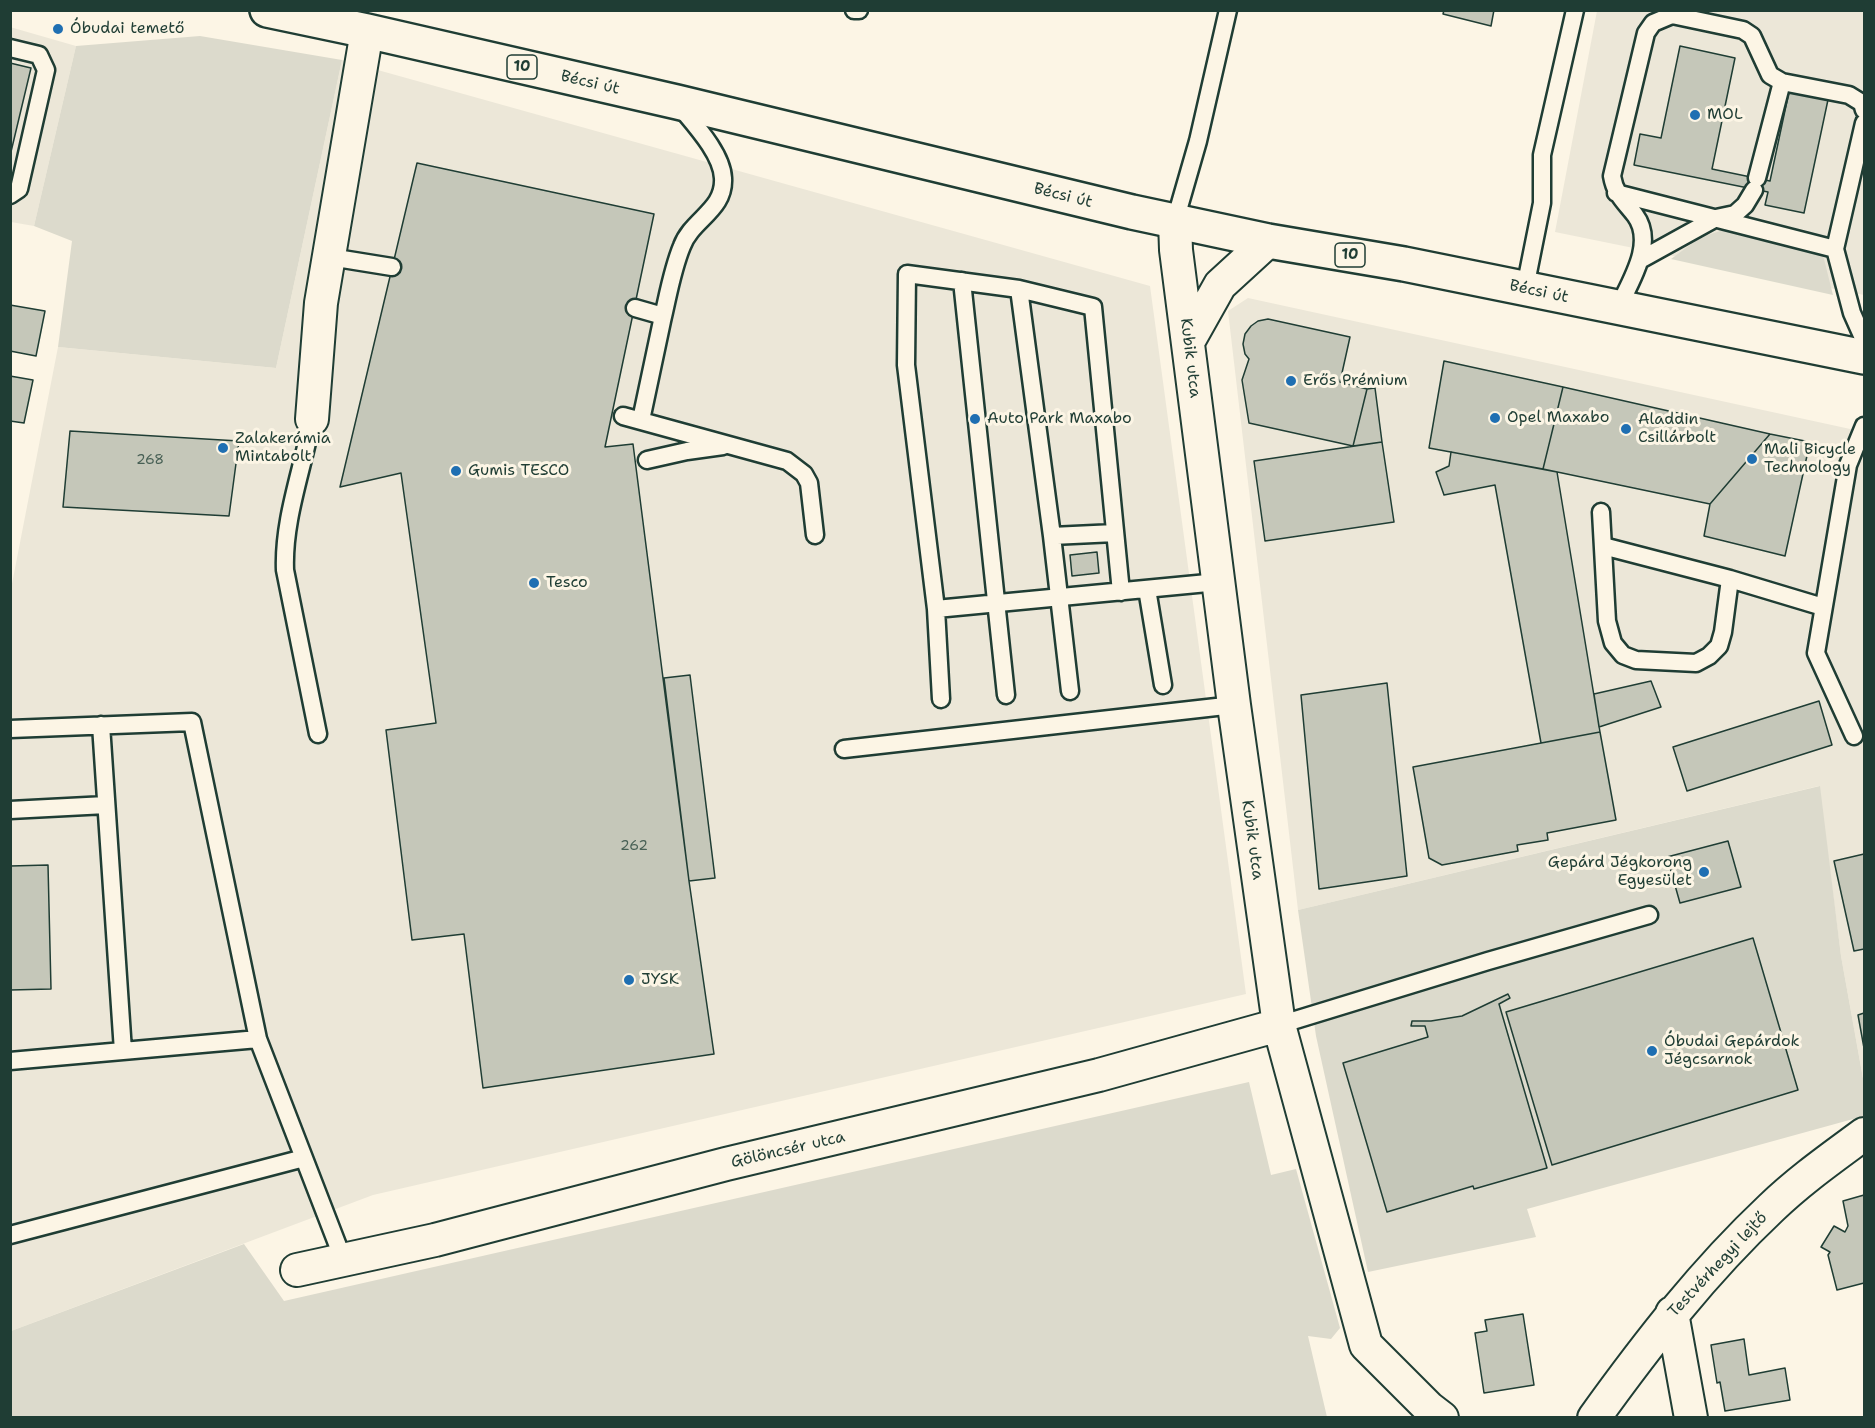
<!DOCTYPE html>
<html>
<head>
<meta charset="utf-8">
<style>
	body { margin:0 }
	#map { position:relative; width:1875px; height:1428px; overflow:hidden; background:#fcf5e5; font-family:"Shantell Sans",sans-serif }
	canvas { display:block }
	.frame { position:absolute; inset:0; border:12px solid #1f3d34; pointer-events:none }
</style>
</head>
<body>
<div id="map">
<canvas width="1875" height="1428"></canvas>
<div class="frame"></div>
</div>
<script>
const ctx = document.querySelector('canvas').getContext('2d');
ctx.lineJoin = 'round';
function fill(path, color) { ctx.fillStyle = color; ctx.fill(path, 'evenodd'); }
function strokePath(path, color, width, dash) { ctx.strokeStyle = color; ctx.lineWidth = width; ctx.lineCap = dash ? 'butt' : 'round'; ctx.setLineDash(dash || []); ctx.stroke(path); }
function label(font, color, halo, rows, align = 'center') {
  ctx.font = font + ' "Shantell Sans",sans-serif'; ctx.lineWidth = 6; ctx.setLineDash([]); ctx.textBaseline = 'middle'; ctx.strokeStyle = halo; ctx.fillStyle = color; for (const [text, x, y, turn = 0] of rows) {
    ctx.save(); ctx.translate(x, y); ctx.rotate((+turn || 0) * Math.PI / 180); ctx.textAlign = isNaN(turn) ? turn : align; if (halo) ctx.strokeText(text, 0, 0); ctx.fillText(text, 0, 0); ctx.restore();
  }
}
fill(new Path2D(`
	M 1597,11 L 1864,11 L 1864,295 L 1555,232 Z
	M 10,27 L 76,46 L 34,226 L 11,222 Z
	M 342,60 L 1150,286 L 1246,994 L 373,1195 L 11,1331 L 10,594 L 58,347 L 276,368 Z
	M 1248,298 L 1864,432 L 1864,1084 L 1841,956 L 1819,786 L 1298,910 L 1228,311 Z`), '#ece7d8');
fill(new Path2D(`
	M 200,36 L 342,60 L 276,368 L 58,347 L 72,241 L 34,226 L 76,46 Z
	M 1727,229 L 1823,255 L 1833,295 L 1671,259 L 1701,237 Z
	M 1820,786 L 1841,956 L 1864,1084 L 1864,1116 L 1527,1209 L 1536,1237 L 1368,1272 L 1316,1036 L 1298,910 Z
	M 1249,1082 L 1271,1175 L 1296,1169 L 1340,1328 L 1331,1339 L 1308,1336 L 1327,1417 L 11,1417 L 11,1331 L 244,1244 L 284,1301 Z`), '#dcdacc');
const building = new Path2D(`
	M 1444,10 L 1494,10 L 1491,26 L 1443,14 Z
	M 1680,46 L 1735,58 L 1712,169 L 1770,181 L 1790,87 L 1829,95 L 1804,213 L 1765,205 L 1768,192 L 1634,165 L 1640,134 L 1661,138 Z
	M 10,63 L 31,68 L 10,156 Z
	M 417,163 L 654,214 L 605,447 L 633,444 L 689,881 L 714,1054 L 483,1088 L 464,934 L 412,940 L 386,730 L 436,723 L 401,473 L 340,487 Z
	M 10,305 L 45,311 L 36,356 L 10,351 Z
	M 1268,319 L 1350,337 L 1340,382 L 1367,389 L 1353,446 L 1249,423 L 1242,380 L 1249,359 L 1245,354 L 1243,344 L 1245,334 L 1251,326 L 1258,321 Z
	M 1444,361 L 1563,387 L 1543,469 L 1429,448 Z
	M 10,376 L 33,380 L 24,423 L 10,421 Z
	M 1563,387 L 1770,434 L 1710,504 L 1543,469 Z
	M 1375,388 L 1382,442 L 1353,446 L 1367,389 Z
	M 70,431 L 239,441 L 229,516 L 63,507 Z
	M 1770,434 L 1810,442 L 1785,556 L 1704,536 L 1710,504 Z
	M 1382,442 L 1394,522 L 1265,541 L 1254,461 Z
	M 1451,452 L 1557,472 L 1600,732 L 1541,743 L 1495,485 L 1444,495 L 1436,472 L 1449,466 Z
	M 1097,552 L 1099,573 L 1072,576 L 1070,555 Z
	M 690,675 L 715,878 L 689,881 L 664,678 Z
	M 1651,681 L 1661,707 L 1599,727 L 1594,694 Z
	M 1387,683 L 1407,876 L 1319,889 L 1301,695 Z
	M 1819,701 L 1832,745 L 1687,791 L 1673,747 Z
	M 1600,732 L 1616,820 L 1547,833 L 1548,840 L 1517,845 L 1518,851 L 1442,865 L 1429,858 L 1413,767 Z
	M 1728,841 L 1741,887 L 1680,903 L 1667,857 Z
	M 1864,854 L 1864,949 L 1854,951 L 1834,861 Z
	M 48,865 L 51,989 L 10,990 L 10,866 Z
	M 1753,938 L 1798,1090 L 1552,1165 L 1506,1012 Z
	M 1508,994 L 1510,998 L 1499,1004 L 1547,1168 L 1474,1189 L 1473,1186 L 1387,1212 L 1343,1063 L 1428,1037 L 1425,1026 L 1411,1026 L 1412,1021 L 1431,1021 L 1462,1016 Z
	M 1864,1013 L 1864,1048 L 1858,1015 Z
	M 1864,1195 L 1864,1283 L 1837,1290 L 1828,1255 L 1830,1252 L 1821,1247 L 1834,1226 L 1845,1232 L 1848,1226 L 1843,1201 Z
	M 1523,1314 L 1534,1385 L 1484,1393 L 1475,1333 L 1487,1331 L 1485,1320 Z
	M 1744,1339 L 1749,1375 L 1785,1368 L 1790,1400 L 1725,1411 L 1720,1382 L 1717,1383 L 1711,1345 Z`);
fill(building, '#c5c7b9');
strokePath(building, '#1f3d34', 1.5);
const service = new Path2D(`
	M 854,10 L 859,10
	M 10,48 L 39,55 L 46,70 L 19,189 L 10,195
	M 1864,123 L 1835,249 L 1852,313 L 1864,340
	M 1757,178 L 1782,82
	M 1616,193 L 1835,249
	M 1175,221 L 1198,141 L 1228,10
	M 330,257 L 392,267
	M 1640,260 L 1716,218 L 1735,214 L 1745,205 L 1754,190
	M 962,281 L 1006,695
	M 1525,288 L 1542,203 L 1542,155 L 1575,10
	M 1019,289 L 1052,536 L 1070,691
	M 635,308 L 663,316
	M 1618,308 C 1630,282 1656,243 1635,215 C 1624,201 1615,194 1612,176 L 1646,33 L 1653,23 L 1672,15 L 1743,30 L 1752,36 L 1770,75 L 1782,82 L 1849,95 L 1862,103 L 1864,110
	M 623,416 L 787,461 L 804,474 L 809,483 L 815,535
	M 312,419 C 303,469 283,519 285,570 L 318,734
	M 641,420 C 648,387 655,354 662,321 C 668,296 672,270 682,246 C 692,219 725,210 723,178 C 722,154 695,125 681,108
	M 647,460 L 687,451 L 723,446
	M 1601,512 L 1607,621 L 1613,643 L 1623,655 L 1636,660 L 1696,663 L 1709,656 L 1719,646 L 1723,632 L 1730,579
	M 1052,536 L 1115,533
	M 1603,546 L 1730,579 L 1823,607
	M 1147,589 L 1163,685
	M 936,609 L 1218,582
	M 941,699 L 936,609 L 906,365 L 907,274 L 1019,289 L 1093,307 L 1121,592
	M 101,725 L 123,1051
	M 10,729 L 192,722 L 258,1039 L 10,1061
	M 1854,736 L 1816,653 L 1848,465 L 1864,426
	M 844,749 L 1234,705
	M 10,810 L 106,805
	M 1279,1025 L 1488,961 L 1649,915
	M 258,1039 L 343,1259
	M 10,1235 L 304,1158`);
const minor = new Path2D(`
	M 1175,221 L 1176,250 L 1234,705 L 1279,1025 L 1366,1345 L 1429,1408 L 1442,1418
	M 1188,342 L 1220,285 L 1268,241
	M 312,419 L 321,303 L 367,31
	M 297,1270 L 435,1240 L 726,1164 L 1099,1075 L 1279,1025
	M 1672,1313 L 1691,1418
	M 1594,1418 C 1648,1343 1704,1271 1771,1208 C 1800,1180 1833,1157 1864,1134`);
const primary = new Path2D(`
	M 267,10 L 367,31 L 677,102 L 1132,212 L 1268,241 L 1404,264 L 1864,357`);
strokePath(service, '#1f3d34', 21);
strokePath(minor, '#1f3d34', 36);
strokePath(primary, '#1f3d34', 38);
strokePath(service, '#fcf5e5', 16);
strokePath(minor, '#fcf5e5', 32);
strokePath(primary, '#fcf5e5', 33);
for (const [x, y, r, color] of [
	[58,29,6,"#1f6fb2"],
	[1695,115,6,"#1f6fb2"],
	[1291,381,6,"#1f6fb2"],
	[1495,418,6,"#1f6fb2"],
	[975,419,6,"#1f6fb2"],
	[1626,429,6,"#1f6fb2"],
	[223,448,6,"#1f6fb2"],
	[1752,459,6,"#1f6fb2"],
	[456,471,6,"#1f6fb2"],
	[534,583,6,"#1f6fb2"],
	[1704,872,6,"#1f6fb2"],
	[629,980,6,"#1f6fb2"],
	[1652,1051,6,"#1f6fb2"]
]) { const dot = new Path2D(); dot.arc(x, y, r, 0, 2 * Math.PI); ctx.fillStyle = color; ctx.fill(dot); strokePath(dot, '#fcf5e5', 2); }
label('14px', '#486055', null, [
	["268",150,460],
	["262",634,846]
]);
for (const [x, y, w] of [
	[522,67,30],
	[1350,255,30]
]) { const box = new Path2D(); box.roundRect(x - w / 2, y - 12, w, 24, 4.5); ctx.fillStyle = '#fcf5e5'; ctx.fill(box); strokePath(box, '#1f3d34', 1.5); }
label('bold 15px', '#1f3d34', null, [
	["10",522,67],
	["10",1350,255]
]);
label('16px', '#1f3d34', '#fcf5e5', [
	["Óbudai temető",70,29],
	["MOL",1707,115],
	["Erős Prémium",1303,381],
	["Opel Maxabo",1507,418],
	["Auto Park Maxabo",987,419],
	["Aladdin",1638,420],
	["Csillárbolt",1638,438],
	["Zalakerámia",235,439],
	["Mintabolt",235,457],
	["Mali Bicycle",1764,450],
	["Technology",1764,468],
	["Gumis TESCO",468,471],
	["Tesco",546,583],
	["Gepárd Jégkorong",1692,863,"right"],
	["Egyesület",1692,881,"right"],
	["JYSK",641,980],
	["Óbudai Gepárdok",1664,1042],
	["Jégcsarnok",1664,1060]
], 'left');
label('16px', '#1f3d34', '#fcf5e5', [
	["Bécsi út",590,83,13],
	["Bécsi út",1063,196,14],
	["Bécsi út",1539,292,12],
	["Kubik utca",1190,358,83],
	["Kubik utca",1252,840,82],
	["Gölöncsér utca",788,1150,-13],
	["Testvérhegyi lejtő",1718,1265,-47]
]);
</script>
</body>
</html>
